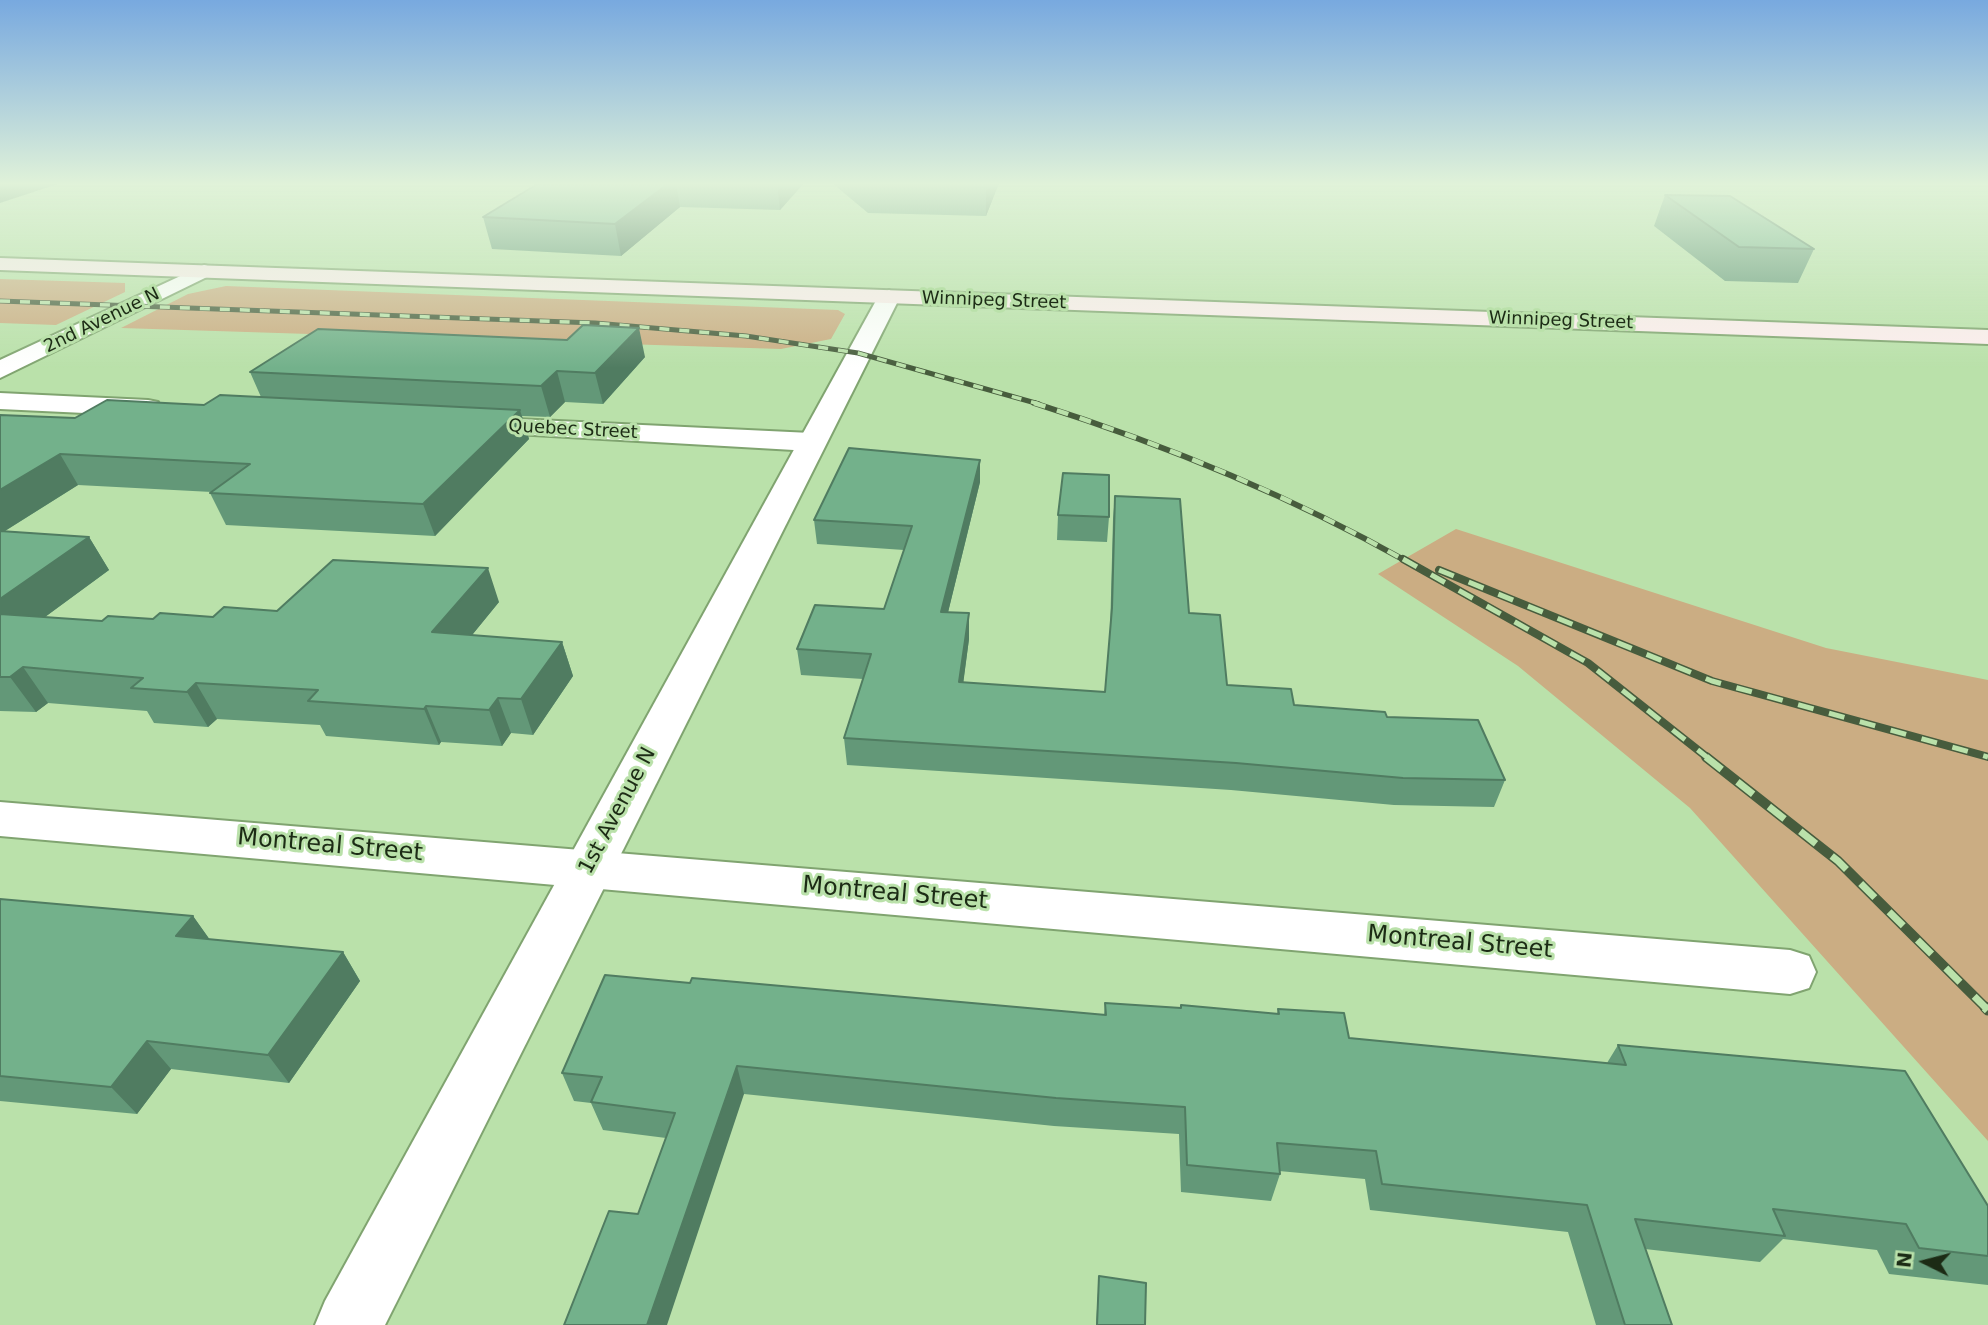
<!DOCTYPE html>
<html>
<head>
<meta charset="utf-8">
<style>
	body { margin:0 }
	#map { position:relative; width:1988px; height:1325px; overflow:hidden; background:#bae1aa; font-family:"DejaVu Sans",sans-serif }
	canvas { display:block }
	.north { position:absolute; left:1890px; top:1227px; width:70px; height:70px; -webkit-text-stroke:5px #bae1aa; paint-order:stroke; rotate:276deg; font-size:19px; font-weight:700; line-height:28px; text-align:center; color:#1c2b15 }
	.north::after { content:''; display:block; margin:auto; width:24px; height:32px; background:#1c2b15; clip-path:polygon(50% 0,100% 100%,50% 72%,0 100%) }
</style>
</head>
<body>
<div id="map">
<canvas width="1988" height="1325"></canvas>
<div class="north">N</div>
</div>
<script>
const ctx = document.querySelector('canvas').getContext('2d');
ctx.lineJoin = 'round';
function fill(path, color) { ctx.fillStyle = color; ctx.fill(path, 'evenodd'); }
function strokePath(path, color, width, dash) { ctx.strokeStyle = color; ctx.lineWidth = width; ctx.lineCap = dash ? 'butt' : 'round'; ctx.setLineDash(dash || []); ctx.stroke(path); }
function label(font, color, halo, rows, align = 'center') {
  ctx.font = font + ' "DejaVu Sans",sans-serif'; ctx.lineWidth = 6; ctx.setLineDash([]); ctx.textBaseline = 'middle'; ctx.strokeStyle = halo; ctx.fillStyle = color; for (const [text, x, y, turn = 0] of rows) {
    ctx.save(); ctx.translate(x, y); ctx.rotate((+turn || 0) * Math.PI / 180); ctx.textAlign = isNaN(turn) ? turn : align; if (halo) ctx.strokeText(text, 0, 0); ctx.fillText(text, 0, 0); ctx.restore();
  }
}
fill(new Path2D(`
	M 0,279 L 125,283 L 125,292 L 56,325 L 0,323 Z
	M 226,286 L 838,310 L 845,314 L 831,339 L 781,349 L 121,328 L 188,294 Z
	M 1456,529 L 1826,648 L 1988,680 L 1988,1141 L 1690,808 L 1518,666 L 1378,574 Z`), '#cbad83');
const minor = new Path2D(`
	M 204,265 L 211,267 L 214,271 L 211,275 L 0,378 L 0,360 Z
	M 0,393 L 148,400 L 158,402 L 161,408 L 158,414 L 148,416 L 0,409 Z
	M 474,417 L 811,433 L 821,436 L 825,442 L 821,448 L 811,451 L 464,431 L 460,425 L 464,419 Z
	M 0,802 L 1790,950 L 1809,956 L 1816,972 L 1809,988 L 1790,994 L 0,836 Z`);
const tertiary = new Path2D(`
	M 889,290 L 900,297 L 385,1325 L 315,1325 L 325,1301 L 878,297 Z`);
const secondary = new Path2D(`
	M 0,258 L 1988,330 L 1988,344 L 0,270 Z`);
strokePath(minor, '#80a470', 4);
strokePath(tertiary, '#80a470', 4);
strokePath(secondary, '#80a470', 4);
fill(minor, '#fff');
fill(tertiary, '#fff');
fill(secondary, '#fdedee');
const railFar4 = new Path2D(`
	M 0,301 L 595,323 L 746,336 L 858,353 L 1039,404`);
const railFar3 = new Path2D(`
	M 1034,403 C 1163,444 1287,494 1406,561`);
const railFar2 = new Path2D(`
	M 1403,559 L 1588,663 L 1708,758
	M 1439,570 L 1712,681 L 1988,757`);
const railFar1 = new Path2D(`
	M 1706,757 L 1838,861 L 1987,1009`);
const rail = new Path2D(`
	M 1985,1007 L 1988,1010`);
strokePath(railFar4, '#475c3d', 5);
strokePath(railFar3, '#475c3d', 6);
strokePath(railFar2, '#475c3d', 8);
strokePath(railFar1, '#475c3d', 10);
strokePath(rail, '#475c3d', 11);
strokePath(railFar4, '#bae1aa', 3.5, [10]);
strokePath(railFar3, '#bae1aa', 4.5, [12]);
strokePath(railFar2, '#bae1aa', 5, [16]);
strokePath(railFar1, '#bae1aa', 7, [20]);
strokePath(rail, '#bae1aa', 9, [25]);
fill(new Path2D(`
	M 539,183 L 804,183 L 780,210 L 680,207 L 621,256 L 492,249 L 483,217 Z
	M 832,183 L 999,183 L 986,216 L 868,213 Z
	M 1665,195 L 1814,249 L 1798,283 L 1725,281 L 1654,226 Z
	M 645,357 L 603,404 L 565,402 L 550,417 L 522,416 L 529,439 L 435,536 L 226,525 L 210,493 L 212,492 L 78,485 L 5,531 L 89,537 L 109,570 L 45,617 L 102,621 L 213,617 L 277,611 L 499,602 L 472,635 L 562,642 L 573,676 L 533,735 L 511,733 L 502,746 L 441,742 L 439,745 L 326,736 L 320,725 L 217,719 L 208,727 L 154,723 L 147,711 L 48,703 L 36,712 L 0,711 L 0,415 L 75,418 L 204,405 L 261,397 L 250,372 Z
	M 980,460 L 980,482 L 948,612 L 969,613 L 969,639 L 963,683 L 1105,692 L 1110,633 L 1113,519 L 1115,496 L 1189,613 L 1227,685 L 1294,705 L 1387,717 L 1505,780 L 1494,807 L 1394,805 L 1231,790 L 847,765 L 844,738 L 863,679 L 801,675 L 797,649 L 884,609 L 904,550 L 817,544 L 814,520 Z
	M 1058,515 L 1109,517 L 1107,542 L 1057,540 Z
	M 0,899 L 193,916 L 209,939 L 343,952 L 360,981 L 289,1083 L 171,1069 L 137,1114 L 0,1101 Z
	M 690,983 L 1104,1015 L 1105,1003 L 1277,1014 L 1278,1009 L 1349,1038 L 1607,1063 L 1618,1045 L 1988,1206 L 1988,1285 L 1889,1274 L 1877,1250 L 1783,1239 L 1760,1262 L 1645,1249 L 1672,1325 L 1596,1325 L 1568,1232 L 1370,1210 L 1365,1179 L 1279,1171 L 1280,1174 L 1271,1201 L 1181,1192 L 1179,1134 L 1054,1126 L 744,1094 L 638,1214 L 666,1138 L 603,1130 L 591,1103 L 574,1101 L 562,1073 Z
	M 1099,1276 L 1145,1325 L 1096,1325 Z`), '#639878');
fill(new Path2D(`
	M 0,183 L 61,183 L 0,203 Z
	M 669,183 L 676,183 L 680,207 L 621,256 L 615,224 Z
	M 777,183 L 804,183 L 780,210 Z
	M 988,183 L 999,183 L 986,216 L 986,187 Z
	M 639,328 L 645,357 L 603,404 L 595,373 Z
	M 557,371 L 565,402 L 550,417 L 541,386 Z
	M 520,410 L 529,439 L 435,536 L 423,504 Z
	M 60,454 L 78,485 L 0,534 L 0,490 Z
	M 980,460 L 980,482 L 942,637 L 941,612 Z
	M 89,537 L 109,570 L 4,647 L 0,641 L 0,599 Z
	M 488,568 L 499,602 L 446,667 L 432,632 Z
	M 969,613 L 969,639 L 960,708 L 959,682 Z
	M 562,642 L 573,676 L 533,735 L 521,699 Z
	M 23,667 L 48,703 L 36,712 L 10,677 Z
	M 196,683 L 217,719 L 208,727 L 187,692 Z
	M 498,698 L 511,733 L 502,746 L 489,710 Z
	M 426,706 L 441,742 L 439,745 L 424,709 Z
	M 193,916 L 213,944 L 176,936 Z
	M 343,952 L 360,981 L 289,1083 L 268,1055 Z
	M 147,1041 L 171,1069 L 137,1114 L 111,1087 Z
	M 737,1066 L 744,1094 L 667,1325 L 647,1325 Z`), '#507c61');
const building = new Path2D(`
	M 539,183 L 669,183 L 615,224 L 483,217 Z
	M 866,183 L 988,183 L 986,187 Z
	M 1665,195 L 1730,196 L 1814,249 L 1739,247 Z
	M 583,325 L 639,328 L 595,373 L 557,371 L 541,386 L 250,372 L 318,329 L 567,340 Z
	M 220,395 L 520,410 L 423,504 L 210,493 L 250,464 L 60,454 L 0,490 L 0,415 L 75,418 L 107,400 L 204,405 Z
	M 849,448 L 980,460 L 941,612 L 969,613 L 959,682 L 1105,692 L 1112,608 L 1115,496 L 1180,499 L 1189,613 L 1220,615 L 1227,685 L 1291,689 L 1294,705 L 1385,712 L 1387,717 L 1478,720 L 1505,780 L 1403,778 L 1236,763 L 844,738 L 871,654 L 797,649 L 815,605 L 884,609 L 912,526 L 814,520 Z
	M 1063,473 L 1109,475 L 1109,517 L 1058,515 Z
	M 0,531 L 89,537 L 0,599 Z
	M 333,560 L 488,568 L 432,632 L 562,642 L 521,699 L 498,698 L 489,710 L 426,706 L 424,709 L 308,701 L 318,690 L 196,683 L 187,692 L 131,688 L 143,678 L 23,667 L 10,677 L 0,677 L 0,614 L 102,621 L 108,616 L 153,619 L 160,613 L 213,617 L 224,607 L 277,611 Z
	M 0,899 L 193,916 L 176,936 L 343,952 L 268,1055 L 147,1041 L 111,1087 L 0,1076 Z
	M 605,975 L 690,983 L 692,978 L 1106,1015 L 1105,1003 L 1181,1008 L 1181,1005 L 1279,1014 L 1278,1009 L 1344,1013 L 1349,1038 L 1626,1065 L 1618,1045 L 1905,1071 L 1988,1206 L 1988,1256 L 1919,1248 L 1906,1224 L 1773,1209 L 1785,1236 L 1635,1219 L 1672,1325 L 1625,1325 L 1587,1205 L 1382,1184 L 1376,1151 L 1277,1143 L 1280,1174 L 1187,1165 L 1185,1107 L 1056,1098 L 737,1066 L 647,1325 L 564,1325 L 609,1211 L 638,1214 L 675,1113 L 591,1102 L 602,1077 L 562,1073 Z
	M 1099,1276 L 1146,1283 L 1145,1325 L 1097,1325 Z`);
fill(building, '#73b18b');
strokePath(building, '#507c61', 2);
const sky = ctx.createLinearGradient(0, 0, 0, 368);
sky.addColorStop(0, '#78a9df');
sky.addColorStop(0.5, '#e0f2d9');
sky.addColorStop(1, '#e0f2d900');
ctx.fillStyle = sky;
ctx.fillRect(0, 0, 1988, 368);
label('18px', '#1c2b15', '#bae1aa', [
	["Winnipeg Street",994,301,2],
	["2nd Avenue N",102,321,-26],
	["Winnipeg Street",1561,321,2],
	["Quebec Street",573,430,3]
]);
label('21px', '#1c2b15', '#bae1aa', [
	["1st Avenue N",618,811,-62]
]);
label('24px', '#1c2b15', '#bae1aa', [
	["Montreal Street",330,846,5],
	["Montreal Street",895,894,5],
	["Montreal Street",1460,943,5]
]);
</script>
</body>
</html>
